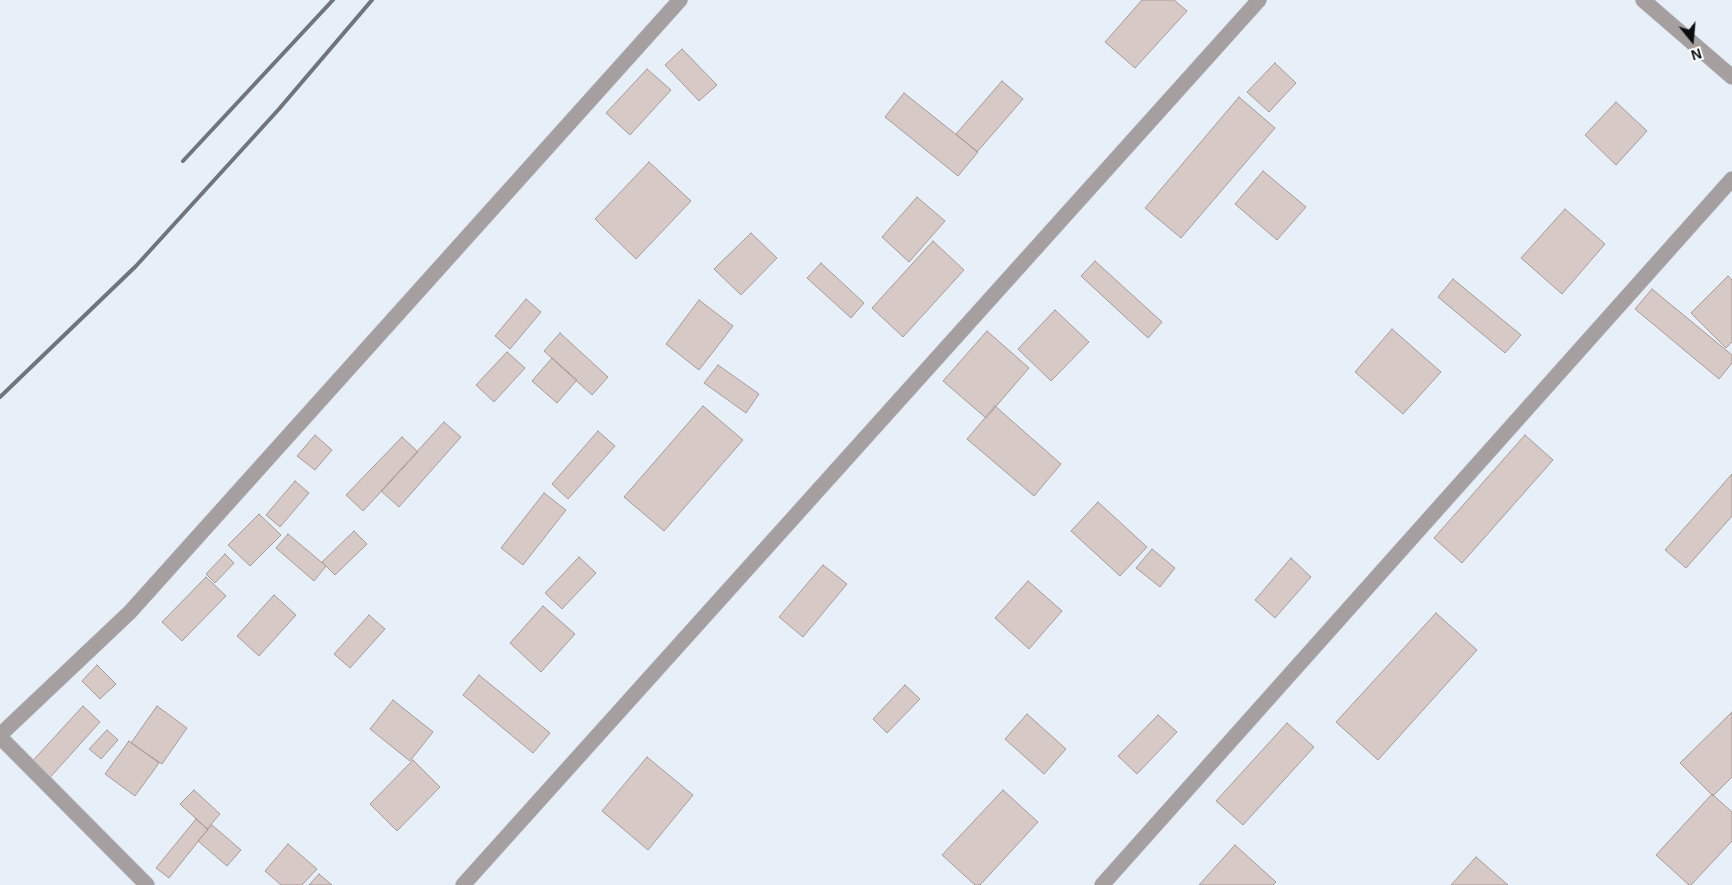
<!DOCTYPE html>
<style>
body{margin:0}
#map{position:relative;width:1732px;height:885px;overflow:hidden;background:#e7eff9;font-family:Helvetica,sans-serif}
canvas{display:block}
.north{position:absolute;left:1667px;top:15px;width:50px;height:50px;-webkit-text-stroke:4px #fafcfe;paint-order:stroke;rotate:163deg;font-size:14px;font-weight:700;line-height:20px;text-align:center;color:#0b0d11}
.north::after{content:'';display:block;margin:auto;width:18px;height:22px;background:#0b0d11;clip-path:polygon(50% 0,100% 100%,50% 72%,0 100%)}
</style>
<div id="map">
<canvas width="1732" height="885"></canvas>
<div class="north">N</div>
</div>
<script>
const ctx = document.querySelector('canvas').getContext('2d');
ctx.lineJoin = 'round';
function fillPath(path, color) { ctx.fillStyle = color; ctx.fill(path, 'evenodd'); }
const toPath = rows => new Path2D(rows.map(r => 'M' + r).join(''));
function trace(path, color, width, dash) { ctx.strokeStyle = color; ctx.lineWidth = width; ctx.lineCap = dash ? 'butt' : 'round'; ctx.setLineDash(dash || []); ctx.stroke(path); }
const building = toPath([
 [1142,0,1174,0,1187,11,1135,68,1105,42,1142,0],
 [682,49,717,85,699,101,665,65,682,49],
 [1275,63,1296,83,1269,112,1247,92,1275,63],
 [647,69,671,90,630,135,606,113,647,69],
 [1002,81,1023,99,977,152,956,134,1002,81],
 [904,93,978,152,958,176,885,117,904,93],
 [1239,97,1275,128,1181,238,1145,208,1239,97],
 [1616,102,1647,131,1616,165,1585,135,1616,102],
 [649,162,691,201,636,259,595,219,649,162],
 [1263,171,1306,207,1277,240,1235,204,1263,171],
 [917,197,945,221,909,262,882,237,917,197],
 [1565,209,1605,244,1562,294,1521,258,1565,209],
 [751,233,777,258,741,295,714,269,751,233],
 [933,241,964,270,903,337,872,308,933,241],
 [1095,261,1162,322,1148,338,1081,276,1095,261],
 [821,263,864,303,851,318,807,278,821,263],
 [1728,276,1732,280,1732,342,1726,348,1691,313,1728,276],
 [1453,279,1521,335,1505,353,1438,297,1453,279],
 [1652,289,1732,355,1732,363,1719,379,1635,309,1652,289],
 [526,299,541,312,510,349,495,336,526,299],
 [699,300,733,326,699,370,666,344,699,300],
 [1055,310,1089,342,1051,381,1018,349,1055,310],
 [1392,329,1441,372,1403,414,1355,372,1392,329],
 [987,331,1029,368,986,418,943,381,987,331],
 [560,333,608,377,592,395,544,351,560,333],
 [507,352,525,368,494,402,476,385,507,352],
 [552,358,577,380,557,403,532,381,552,358],
 [718,365,759,394,746,413,704,383,718,365],
 [703,406,743,440,664,531,624,497,703,406],
 [995,406,1061,464,1034,496,967,439,995,406],
 [444,422,461,437,399,507,381,491,444,422],
 [598,431,615,446,568,499,552,484,598,431],
 [315,435,332,450,315,470,297,456,315,435],
 [1525,435,1553,460,1462,563,1434,538,1525,435],
 [402,437,418,452,363,511,346,495,402,437],
 [1732,474,1732,516,1686,568,1665,550,1732,474],
 [295,481,309,493,280,527,266,515,295,481],
 [544,493,566,510,523,565,501,548,544,493],
 [1098,502,1147,547,1120,576,1071,531,1098,502],
 [259,514,281,535,250,566,228,545,259,514],
 [354,531,367,544,335,575,322,562,354,531],
 [288,534,326,566,314,581,276,548,288,534],
 [1152,549,1175,568,1160,587,1136,568,1152,549],
 [225,554,234,563,215,583,206,574,225,554],
 [579,557,596,573,562,609,545,593,579,557],
 [1291,558,1311,577,1275,618,1255,600,1291,558],
 [823,565,847,584,803,637,779,617,823,565],
 [206,577,226,596,182,641,162,622,206,577],
 [1028,581,1062,611,1029,649,995,618,1028,581],
 [274,595,296,615,259,656,237,636,274,595],
 [543,606,575,634,541,672,510,643,543,606],
 [1436,613,1477,650,1378,760,1336,722,1436,613],
 [369,615,385,629,350,668,334,654,369,615],
 [97,665,116,684,100,699,82,681,97,665],
 [479,675,550,733,533,753,463,695,479,675],
 [905,685,920,699,887,733,873,719,905,685],
 [393,700,433,732,410,761,370,729,393,700],
 [83,706,100,722,45,783,27,767,83,706],
 [157,706,187,728,162,764,131,743,157,706],
 [1732,712,1732,777,1713,796,1680,763,1732,712],
 [1027,714,1066,749,1044,774,1005,739,1027,714],
 [1158,715,1177,732,1137,774,1118,756,1158,715],
 [1287,723,1314,747,1243,825,1216,801,1287,723],
 [107,730,118,740,101,759,89,749,107,730],
 [129,741,159,763,135,796,105,774,129,741],
 [647,757,693,795,648,850,602,811,647,757],
 [413,760,440,787,397,831,370,804,413,760],
 [194,790,220,814,207,829,180,804,194,790],
 [1003,790,1038,822,980,885,975,885,942,855,1003,790],
 [1712,794,1732,812,1732,841,1691,885,1689,885,1656,855,1712,794],
 [196,819,208,829,169,878,156,868,196,819],
 [212,825,241,850,227,866,198,841,212,825],
 [288,844,317,869,302,885,281,885,265,871,288,844],
 [1235,845,1276,882,1273,885,1199,885,1235,845],
 [1476,857,1508,885,1451,885,1476,857],
 [319,874,332,885,309,885,319,874]
]);
fillPath(building, '#d7cac6');
trace(building, '#a79a97', 1);
const minor = toPath([
 [1643,0,1732,77],
 [0,735,130,612,680,0],
 [0,737,147,885],
 [463,885,1259,0],
 [1102,885,1732,179]
]);
trace(minor, '#c4cbd4', 16);
trace(minor, '#a69fa0', 15);
trace(toPath([
 [183,161,333,0],
 [0,397,136,266,279,109,372,0]
]), '#70757b', 4);
</script>
